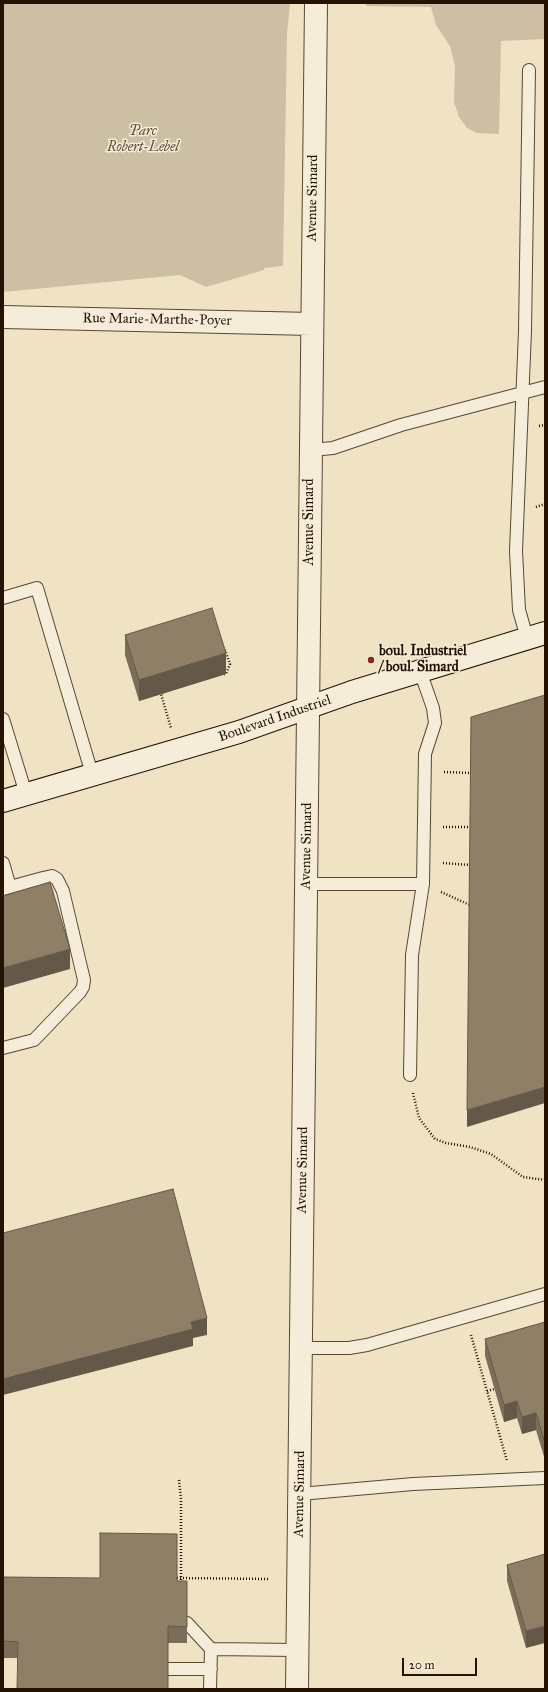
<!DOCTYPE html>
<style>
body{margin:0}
#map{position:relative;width:548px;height:1692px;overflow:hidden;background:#f0e3c4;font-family:"IM FELL Great Primer",serif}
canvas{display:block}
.frame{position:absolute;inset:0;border:4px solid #251203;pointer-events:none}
.scale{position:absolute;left:402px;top:1658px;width:75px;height:18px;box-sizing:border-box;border:2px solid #251203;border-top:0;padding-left:5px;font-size:12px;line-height:14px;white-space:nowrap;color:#251203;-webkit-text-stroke:3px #f5edd9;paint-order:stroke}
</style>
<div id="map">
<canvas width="548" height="1692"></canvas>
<div class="frame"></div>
<div class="scale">20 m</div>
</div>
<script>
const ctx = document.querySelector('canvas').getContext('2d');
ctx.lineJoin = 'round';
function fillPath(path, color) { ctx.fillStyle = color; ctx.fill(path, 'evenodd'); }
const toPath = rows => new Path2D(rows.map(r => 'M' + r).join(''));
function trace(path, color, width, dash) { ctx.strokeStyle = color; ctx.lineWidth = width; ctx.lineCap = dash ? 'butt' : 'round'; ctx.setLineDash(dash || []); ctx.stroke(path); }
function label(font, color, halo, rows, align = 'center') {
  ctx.font = font + ' "IM FELL Great Primer",serif'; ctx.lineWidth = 3; ctx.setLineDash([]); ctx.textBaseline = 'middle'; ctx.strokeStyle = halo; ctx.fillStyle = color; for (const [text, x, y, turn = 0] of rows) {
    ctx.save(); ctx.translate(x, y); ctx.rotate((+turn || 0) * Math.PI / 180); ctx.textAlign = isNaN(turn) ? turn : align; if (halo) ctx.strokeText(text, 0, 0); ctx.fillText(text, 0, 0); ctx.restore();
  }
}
fillPath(toPath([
 [3,3,290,3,287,34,283,266,264,268,264,270,206,287,180,275,3,292],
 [366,3,545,3,545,39,501,41,499,134,477,133,467,128,459,117,454,102,455,66,450,46,436,25,431,7,366,6]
]), '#cdbfa3');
const lane = toPath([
 [311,450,333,448,401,425,545,387],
 [3,598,37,588,92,774],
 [527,638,519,610,516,551,525,331,529,70],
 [3,719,26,794],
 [3,863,10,887,3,889],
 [306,884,423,884,425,754,435,723,433,708,420,671],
 [3,1048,34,1040,80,992,83,987,84,980,63,891,57,879,52,876,43,878,10,887],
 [410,1075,412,955,423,884],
 [301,1348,349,1348,367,1345,545,1294],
 [300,1494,413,1484,545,1478],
 [187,1623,211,1649],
 [168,1669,211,1669],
 [210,1689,211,1649,297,1650]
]);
const street = toPath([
 [3,317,312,324],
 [297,1689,316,3]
]);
const secondary = toPath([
 [3,801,239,732,352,692,545,633]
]);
trace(lane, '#584633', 14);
trace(street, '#584633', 24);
trace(secondary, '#251203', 24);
trace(toPath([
 [539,426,545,425],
 [536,507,545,504],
 [224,674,226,674,230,664,225,650],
 [163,693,161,694,171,728],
 [444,772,471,773],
 [443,827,471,827],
 [443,863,470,865],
 [441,892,470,905],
 [413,1093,419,1118,435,1139,446,1143,470,1147,491,1154,523,1177,545,1180],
 [471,1335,507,1461],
 [487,1391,495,1389],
 [179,1480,181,1499,181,1584],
 [177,1578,270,1579]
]), '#251203', 2.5, [1, 2]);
trace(lane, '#f5edd9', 12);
trace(street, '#f5edd9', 22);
trace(secondary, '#f5edd9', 22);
fillPath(toPath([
 [125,635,226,674,139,701,125,655],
 [545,1322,545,1460,536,1430,522,1434,517,1418,504,1422,485,1356,485,1339],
 [545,1554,526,1648,507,1581,507,1565],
 [3,1577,187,1581,187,1643,168,1643,18,1658,3,1658]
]), '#7b6d59');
fillPath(toPath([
 [226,653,226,674,139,701,139,680],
 [70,949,70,969,3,988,3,968],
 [545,1087,545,1103,467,1127,467,1110],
 [207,1318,207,1335,193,1338,193,1346,3,1395,3,1379,191,1322],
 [517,1401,517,1418,504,1422,504,1405],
 [536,1413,536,1430,522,1434,522,1417],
 [545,1626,545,1643,526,1648,526,1631]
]), '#645948');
const building = toPath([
 [212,608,226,653,139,680,125,635,212,608],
 [545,695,545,1087,467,1110,471,717,545,695],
 [50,882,70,949,3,968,3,896,50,882],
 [173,1189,207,1318,191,1322,193,1329,3,1379,3,1233,173,1189],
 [545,1322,545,1443,536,1413,522,1417,517,1401,504,1405,485,1339,545,1322],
 [100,1533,177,1534,177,1581,187,1581,187,1627,168,1626,168,1689,17,1689,18,1642,3,1641,3,1577,100,1578,100,1533],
 [545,1554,545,1626,526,1631,507,1565,545,1554]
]);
fillPath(building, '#8f7f67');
trace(building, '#645948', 1);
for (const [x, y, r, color] of [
 [371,660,4,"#8f2418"]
]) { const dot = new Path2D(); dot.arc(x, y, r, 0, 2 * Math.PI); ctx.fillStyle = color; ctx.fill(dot); trace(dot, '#f5edd9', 1.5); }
label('italic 14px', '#604f3b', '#f5edd9', [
 ["Parc",143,132],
 ["Robert-Lebel",143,148]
]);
label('14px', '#251203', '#f5edd9', [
 ["Avenue Simard",313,198,-89],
 ["Rue Marie-Marthe-Poyer",157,320,1],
 ["Avenue Simard",310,522,-90],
 ["Boulevard Industriel",275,719,-19],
 ["Avenue Simard",307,846,-89],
 ["Avenue Simard",303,1170,-89],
 ["Avenue Simard",300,1494,-89]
]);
label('bold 14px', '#251203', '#f5edd9', [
 ["boul. Industriel",379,652],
 ["/ boul. Simard",379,668]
], 'left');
</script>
